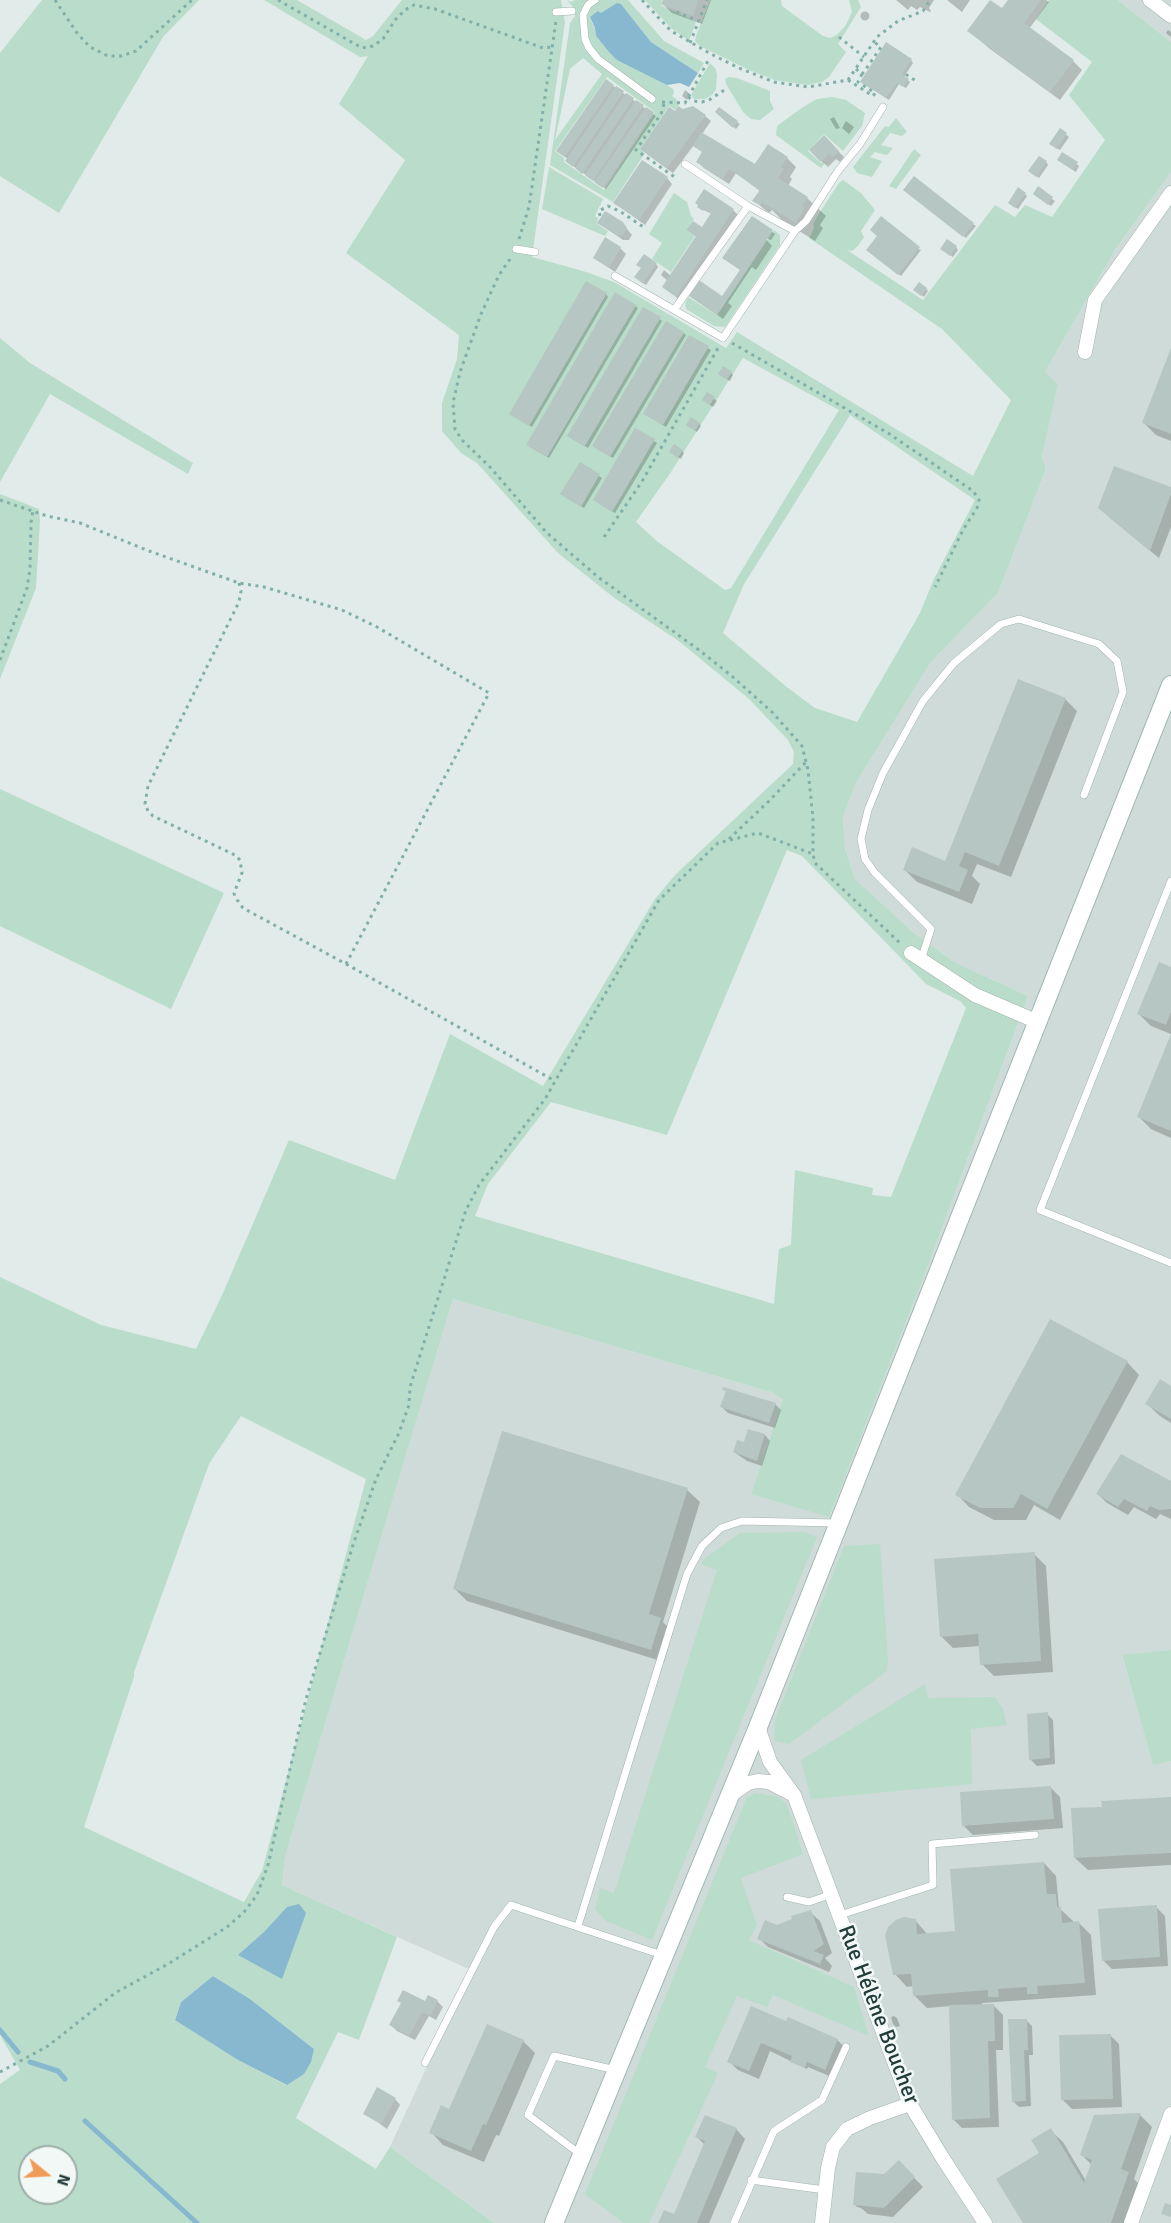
<!DOCTYPE html>
<meta charset="utf-8">
<style>
body{margin:0}
#map{position:relative;width:1171px;height:2223px;overflow:hidden;background:#e1ebe9;font-family:Signika,sans-serif}
canvas{display:block}
.north{position:absolute;left:18px;top:2145px;width:60px;height:60px;box-sizing:border-box;background:#f1f8f6;border:2px solid #9eadab;border-radius:50%;rotate:108deg;font-size:16px;font-weight:700;line-height:24px;text-align:center;color:#213c3a}
.north::after{content:'';display:block;margin:auto;width:21px;height:27px;background:#f19b59;clip-path:polygon(50% 0,100% 100%,50% 72%,0 100%)}
</style>
<div id="map">
<canvas width="1171" height="2223"></canvas>
<div class="north">N</div>
</div>
<script>
const ctx = document.querySelector('canvas').getContext('2d');
ctx.lineJoin = 'round';
function fillPath(path, color) { ctx.fillStyle = color; ctx.fill(path, 'evenodd'); }
const toPath = rows => new Path2D(rows.map(r => 'M' + r).join(''));
function trace(path, color, width, dash) { ctx.strokeStyle = color; ctx.lineWidth = width; ctx.lineCap = dash ? 'butt' : 'round'; ctx.setLineDash(dash || []); ctx.stroke(path); }
function label(font, color, halo, rows, align = 'center') {
  ctx.font = font + ' Signika,sans-serif'; ctx.lineWidth = 5; ctx.setLineDash([]); ctx.textBaseline = 'middle'; ctx.strokeStyle = halo; ctx.fillStyle = color; for (const [text, x, y, turn = 0] of rows) {
    ctx.save(); ctx.translate(x, y); ctx.rotate((+turn || 0) * Math.PI / 180); ctx.textAlign = isNaN(turn) ? turn : align; if (halo) ctx.strokeText(text, 0, 0); ctx.fillText(text, 0, 0); ctx.restore();
  }
}
fillPath(toPath([
 [1118,0,1171,0,1171,42],
 [1171,172,1171,1650,1122,1656,1153,1764,1171,1761,1171,2223,494,2223,390,2147,471,1970,282,1885,285,1857,453,1299,771,1392,783,1399,751,1494,829,1516,926,1271,1028,996,954,962,914,933,855,879,845,848,843,817,856,783,931,662,998,593,1046,469,1042,457,1058,384,1045,372,1115,250]
]), '#cfdbd8');
fillPath(toPath([
 [42,0,199,0,163,37,59,213,0,176,0,53],
 [264,0,297,0,366,40,373,36,402,0,561,0,565,22,532,257,583,271,614,282,726,348,737,332,973,476,1011,400,942,329,809,238,814,228,813,224,820,212,839,183,843,180,861,193,875,210,861,231,864,237,858,246,852,251,847,250,923,300,995,205,1015,217,1025,205,1052,217,1105,140,1069,95,1092,62,1036,19,1049,0,1118,0,1171,42,1171,172,1115,250,1045,372,1058,384,1042,457,1046,469,998,593,931,662,856,783,843,817,845,848,855,879,914,933,954,962,1028,996,926,1271,829,1517,751,1494,783,1399,771,1392,453,1299,285,1857,282,1885,397,1937,359,2040,338,2032,296,2118,376,2169,390,2147,494,2223,0,2223,0,2084,20,2070,0,2035,0,1277,101,1325,196,1349,223,1293,289,1140,395,1180,450,1034,543,1086,655,899,675,875,793,764,794,752,788,740,749,699,680,642,613,597,558,553,477,463,461,453,442,431,442,403,457,359,459,335,346,253,405,160,339,104,368,56,360,57],
 [743,358,839,410,731,588,725,590,658,542,636,522,671,472],
 [850,415,975,500,934,579,920,613,857,722,815,708,788,688,723,633,744,584],
 [787,850,802,856,926,984,960,1001,966,1008,891,1197,872,1195,873,1188,795,1170,791,1245,779,1249,774,1304,475,1216,488,1184,551,1102,667,1135],
 [241,1416,366,1479,262,1871,244,1902,84,1827,134,1677,134,1672,209,1464],
 [213,1976,250,1999,314,2049,304,2074,286,2085,238,2060,175,2019,181,2002],
 [30,2157,66,2157,66,2193,30,2193],
 [567,0,571,2,575,0,628,0,664,41,704,63,698,73,651,42,621,4,601,13,599,11,590,18,595,29,596,36,609,52,667,85,673,89,674,93,672,96,677,100,677,104,679,104,675,110,669,106,640,149,645,153,613,202,550,165,570,23,575,16,573,7],
 [583,58,602,74,555,140,570,69],
 [607,77,655,112,604,190,564,162,564,158,555,151],
 [645,0,662,0,661,5,696,22,689,41,671,28],
 [710,0,781,0,782,6,823,36,830,38,837,35,846,25,852,12,849,0,858,0,861,7,838,44,846,52,829,77,822,82,807,85,775,80,749,70,700,46,695,41,696,36],
 [710,63,715,68,717,75,716,89,712,95,705,99,694,99,691,95],
 [728,77,737,78,770,91,770,101,774,109,760,120,751,119,743,112,726,84,725,79],
 [832,97,846,100,865,113,862,126,843,151,824,134,808,151,821,163,823,161,825,163,821,168,776,135,777,126,803,107,817,99],
 [896,118,907,132,902,136,890,133,881,145,893,148,887,155,875,152,870,157,882,161,872,177,857,173,853,167,885,126,889,127],
 [914,149,921,155,896,189,889,186],
 [549,167,603,199,595,216,598,218,597,224,608,231,605,236,542,209],
 [674,193,687,202,691,216,694,219,686,230,695,236,671,272,652,259,662,243,649,234],
 [774,230,780,235,780,245,725,327,714,326,686,309,685,304,688,297,717,315],
 [0,338,30,363,193,463,188,474,50,394,0,482],
 [0,494,39,509,40,521,36,588,0,679],
 [0,789,224,893,171,1009,0,926],
 [805,1532,817,1537,652,1940,606,1921,595,1909,600,1888,614,1893,717,1570,701,1564,704,1559,740,1533],
 [880,1544,888,1662,887,1671,789,1744,774,1741,775,1720,844,1546],
 [1171,1650,1171,1761,1153,1765,1122,1655],
 [925,1684,928,1698,995,1697,1003,1709,1007,1725,971,1729,972,1784,811,1799,801,1760],
 [756,1793,778,1797,787,1804,803,1854,741,1878,757,1925,749,1940,854,1987,869,2036,773,1995,767,2007,737,1996,705,2067,718,2073,649,2223,624,2223,585,2194,747,1797]
]), '#b9ddca');
fillPath(toPath([
 [617,3,621,4,651,42,698,73,689,87,680,83,667,85,617,60,609,52,596,36,595,28,590,17,598,11,601,13],
 [299,1904,306,1913,282,1979,238,1955,264,1932,287,1907],
 [213,1976,250,1999,314,2049,311,2062,304,2074,287,2085,238,2060,175,2020,181,2002]
]), '#88b8d0');
fillPath(toPath([
 [664,0,711,0,702,24,672,13,663,4],
 [896,0,934,0,929,8,931,11,930,12,920,7,917,10,911,6,908,10],
 [947,0,970,0,962,12],
 [1010,0,1046,0,1049,2,1029,29,1073,61,1082,70,1060,100,990,49,969,31,1003,10],
 '860.5 16a4.5 4.5 0 1 1 9 0a4.5 4.5 0 1 1-9 0Z',
 [1168,30,1171,32,1171,37,1166,33],
 [911,60,913,63,904,77,910,82,906,88,899,84,889,100,865,84],
 [613,86,656,116,606,189,569,163,568,159,561,154],
 [685,90,690,94,687,100,682,96],
 [717,111,737,122,740,124,736,129],
 [675,113,705,116,711,121,702,134,754,165,768,146,787,158,796,167,790,177,792,179,788,186,807,198,826,216,820,225,823,228,815,241,782,220,772,210,769,213,764,209,754,200,760,191,736,173,729,184,704,168,698,162,704,152,694,145,673,173,648,155,642,149],
 [834,117,840,128,836,129,830,119],
 [846,121,854,127,849,134,842,128],
 [1060,130,1069,137,1060,150,1053,146],
 [824,137,844,157,840,162,836,159,828,167,811,150],
 [1063,154,1079,166,1076,172,1061,162],
 [1046,162,1048,165,1039,178,1033,174],
 [667,178,672,184,645,225,615,203],
 [1038,189,1055,201,1051,206,1037,196],
 [1025,194,1027,196,1018,209,1012,205],
 [697,203,733,210,739,216,682,302,664,287,668,281,661,275,664,270,671,276,697,237,691,233,702,229,712,214,701,209],
 [753,218,775,234,771,240,765,238,772,246,756,270,752,267,728,303,732,306,723,319,690,296,723,298,741,270],
 [599,223,622,223,632,235,629,240,623,240],
 [973,224,976,226,966,238,962,235],
 [879,236,921,250,901,276,874,256],
 [956,247,958,250,953,257,944,251],
 [620,248,626,254,615,272,595,258],
 [656,264,658,267,646,285,638,280,642,268],
 [926,289,928,291,924,297,918,292],
 [606,294,608,297,532,427,514,416],
 [635,306,638,308,549,458,530,447],
 [660,319,662,321,588,448,571,438],
 [684,333,686,335,613,458,596,448],
 [690,337,711,350,666,427,648,416],
 [1171,351,1171,441,1156,435,1144,423],
 [731,373,733,375,730,381,723,377],
 [707,394,717,401,713,407,706,402],
 [699,424,701,426,697,432,690,427],
 [635,430,657,443,615,513,597,502],
 [682,451,684,453,681,459,673,454],
 [580,464,602,478,584,508,565,497],
 [1171,489,1171,527,1159,558,1109,517],
 [1065,699,1077,711,1011,877,977,864,972,876,980,884,972,904,917,882,904,869,946,863],
 [1171,968,1171,1034,1151,1026,1139,1014],
 [1171,1038,1171,1138,1151,1129,1139,1117],
 [1127,1362,1139,1375,1060,1520,1034,1505,1026,1520,994,1520,969,1507,957,1494],
 [1171,1387,1171,1423,1160,1416,1147,1404],
 [775,1404,781,1410,775,1428,728,1413,722,1407],
 [765,1435,770,1441,762,1466,747,1461,734,1452,745,1443],
 [1171,1482,1171,1519,1160,1514,1156,1519,1134,1507,1128,1515,1107,1503,1098,1494],
 [687,1490,700,1502,663,1622,673,1632,664,1662,467,1601,455,1589],
 [1034,1554,1046,1566,1053,1672,994,1676,982,1664,980,1646,953,1648,941,1636],
 [1047,1714,1053,1720,1055,1764,1037,1766,1031,1760],
 [1051,1788,1060,1797,1063,1828,973,1835,964,1826],
 [1171,1798,1171,1865,1088,1870,1075,1858,1103,1808],
 [1044,1863,1056,1876,1059,1908,1073,1921,1073,1923,1079,1923,1091,1935,1096,1995,982,2003,982,2006,994,2006,1003,2015,1003,2050,996,2050,999,2127,962,2128,953,2119,951,2006,927,2008,914,1995,913,1986,907,1987,895,1974,915,1920,928,1935,957,1932],
 [1156,1907,1165,1916,1168,1966,1112,1969,1103,1960],
 [810,1912,820,1921,832,1953,825,1958,832,1966,829,1972,768,1947,759,1938,777,1926],
 [437,2001,443,2007,436,2020,429,2016,415,2040,397,2031,391,2025,425,2003],
 [894,2016,897,2018,900,2026,896,2027,893,2024,891,2017],
 [1026,2020,1032,2026,1033,2055,1029,2055,1031,2106,1019,2107,1013,2101],
 [787,2023,837,2040,847,2049,834,2078,808,2067,807,2069,770,2051,759,2079,738,2070,729,2061],
 [1110,2035,1119,2044,1122,2107,1072,2109,1063,2100],
 [523,2041,535,2053,499,2136,496,2135,484,2162,443,2145,431,2132,450,2111],
 [395,2099,400,2105,387,2129,365,2113],
 [1140,2115,1152,2127,1134,2179,1140,2185,1127,2223,1025,2223,1050,2130,1063,2142,1086,2181,1092,2165,1082,2155],
 [736,2129,745,2139,709,2223,660,2223,675,2216,705,2145,697,2137],
 [899,2162,923,2187,893,2217,868,2214,861,2208,857,2207,855,2205]
]), '#0003');
trace(toPath([
 [0,2030,18,2052],
 [30,2062,58,2071,65,2079],
 [85,2121,197,2223]
]), '#88b8d0', 5);
fillPath(toPath([
 [663,0,698,0,693,16,661,4],
 [990,0,1002,8,1008,0,1041,0,1024,23,1074,60,1050,92,967,31],
 [886,42,912,59,902,74,909,79,903,87,897,83,886,98,860,82],
 [606,79,614,85,565,157,556,151],
 [616,86,624,91,573,167,565,161],
 [626,93,634,98,582,174,575,168],
 [636,100,644,105,593,181,585,175],
 [678,106,683,109,693,106,706,115,667,168,640,149,669,107,675,111],
 [646,107,654,112,603,188,594,182],
 [719,107,738,121,733,128,715,112],
 [1060,128,1067,133,1057,149,1049,144],
 [701,132,755,164,768,144,788,157,781,167,784,169,778,178,808,197,802,206,805,208,796,223,762,202,760,205,752,201,760,190,729,169,723,179,696,162,702,152,693,146],
 [824,135,839,151,833,157,829,154,821,162,809,150],
 [1062,152,1078,162,1073,170,1057,160],
 [1039,156,1047,161,1036,177,1028,171],
 [642,160,668,177,639,220,613,203],
 [914,176,974,223,963,237,903,190],
 [1038,186,1053,197,1048,205,1033,194],
 [1018,187,1026,193,1015,208,1008,203],
 [704,189,734,209,676,297,662,287,696,236,686,230,693,221,702,227,711,213,704,209,703,211,697,207,698,205,695,203],
 [605,211,623,222,627,228,623,235,616,235,597,223],
 [752,216,773,230,717,315,689,296,699,280,722,296,740,270,722,258],
 [881,216,920,247,898,275,866,250,877,236,870,230],
 [605,237,621,247,609,268,593,258],
 [947,239,957,246,950,256,940,249],
 [644,254,657,263,643,283,634,277,641,268,636,265],
 [586,281,607,293,529,426,509,414],
 [919,282,927,288,921,296,913,290],
 [615,292,636,305,547,457,526,445],
 [643,307,661,317,585,446,567,436],
 [666,321,684,332,610,457,592,446],
 [689,335,709,346,663,425,643,414],
 [1171,348,1171,434,1142,423],
 [723,366,732,372,727,380,718,374],
 [707,392,715,397,710,405,702,400],
 [691,417,700,423,695,431,686,425],
 [635,428,655,439,612,512,593,500],
 [674,444,683,450,678,458,669,452],
 [580,462,600,474,581,507,560,494],
 [1114,466,1171,487,1171,494,1150,551,1098,508],
 [1018,679,1066,698,999,866,965,852,959,866,968,870,959,892,903,870,912,847,945,861],
 [1159,962,1171,967,1171,1012,1166,1025,1137,1014],
 [1171,1034,1171,1131,1137,1117],
 [1050,1319,1128,1361,1047,1509,1021,1494,1013,1508,980,1508,955,1495],
 [1160,1379,1171,1386,1171,1419,1145,1404],
 [723,1387,776,1403,769,1423,720,1407,726,1391,722,1390],
 [748,1429,765,1434,757,1461,733,1452,737,1440,744,1442],
 [502,1431,688,1488,649,1614,661,1618,651,1650,453,1589],
 [1121,1454,1171,1481,1171,1509,1159,1510,1150,1506,1147,1511,1124,1499,1118,1507,1096,1494],
 [1035,1552,1041,1661,980,1665,978,1634,940,1637,934,1559],
 [1048,1712,1050,1758,1029,1760,1027,1714],
 [1051,1786,1054,1819,962,1826,960,1792],
 [1171,1797,1171,1853,1074,1858,1071,1808,1102,1807,1101,1801],
 [1044,1862,1047,1894,1056,1894,1057,1907,1061,1907,1062,1923,1079,1921,1085,1983,1037,1986,1038,1994,1027,1994,1027,1987,998,1989,999,1997,988,1997,988,1990,913,1996,911,1974,893,1975,885,1935,888,1927,896,1920,904,1917,916,1919,917,1934,955,1931,950,1869],
 [1157,1905,1160,1957,1102,1961,1098,1909],
 [811,1910,824,1944,814,1951,824,1955,820,1964,757,1939,765,1920,777,1925,792,1919,791,1916],
 [403,1990,425,2001,428,1995,438,2000,430,2016,422,2012,409,2036,389,2025,401,2003,397,2001],
 [994,2004,995,2041,988,2041,990,2118,952,2120,949,2005],
 [751,2006,786,2021,788,2017,838,2039,825,2070,807,2062,805,2068,790,2062,792,2056,761,2043,749,2071,727,2062],
 [1008,2019,1027,2019,1028,2050,1024,2050,1026,2101,1012,2102],
 [487,2024,524,2040,486,2125,483,2124,471,2151,429,2133,441,2105,449,2109],
 [1111,2034,1113,2099,1061,2100,1059,2035],
 [377,2087,396,2098,381,2124,363,2114],
 [1141,2113,1121,2169,1129,2172,1111,2223,1023,2223,996,2179,1039,2153,1031,2140,1051,2128,1084,2183,1092,2160,1080,2155,1094,2115],
 [705,2115,737,2128,697,2223,658,2223,664,2210,674,2214,705,2141,695,2137],
 [899,2160,915,2177,884,2208,853,2205,856,2172,884,2174],
 [1165,2203,1171,2205,1171,2217,1161,2214]
]), '#b6c6c2');
const service = toPath([
 [595,0,588,5,583,15,585,39,589,48,598,59,652,99],
 [556,12,572,11],
 [685,164,748,206],
 [516,249,535,252],
 [615,276,723,338,795,231],
 [674,310,748,206,795,231,806,221,838,171,860,144,883,107],
 [1171,881,1040,1210,1171,1263],
 [921,960,931,929,875,873,865,859,861,839,868,810,883,773,923,701,954,663,1001,624,1019,619,1099,644,1117,661,1123,692,1084,795],
 [787,1897,809,1902,832,1894],
 [840,1915,933,1885,932,1844,1035,1835],
 [578,1926,687,1574,702,1546,721,1528,742,1521,836,1523],
 [425,2063,494,1927,511,1905,662,1955],
 [580,2154,528,2115,554,2056,616,2070],
 [751,2180,825,2190],
 [734,2223,774,2131,822,2100,846,2047]
]);
const minor = toPath([
 [1150,0,1171,16],
 [1085,352,1095,300,1171,193],
 [911,953,975,995,1038,1022],
 [731,1795,748,1783,758,1781,769,1782,794,1795,770,1762,758,1727],
 [794,1795,910,2104,942,2157,985,2223],
 [822,2223,828,2168,833,2147,847,2129,870,2118,910,2104],
 [1131,2223,1171,2114]
]);
const secondary = toPath([
 [554,2223,758,1727,1171,685]
]);
trace(service, '#a4b3b1', 8);
trace(minor, '#a4b3b1', 15);
trace(secondary, '#9fb7b3', 20);
trace(toPath([
 [55,0,77,33,90,47,108,56,122,56,136,51,192,0],
 [278,0,362,48,373,46,383,39,395,20,405,10,414,5,435,9,543,48,552,47],
 [642,0,671,31,711,54,739,68,774,82,808,87,848,80,877,37,898,21,923,11,930,0],
 [678,11,678,13,699,21],
 [839,37,864,57],
 [690,43,707,0],
 [856,69,862,74,864,72,881,47,874,42],
 [862,74,858,82,875,93],
 [906,76,907,75,916,81],
 [848,80,873,96,876,92],
 [688,97,694,101,702,102,709,100,726,89],
 [662,102,685,103,709,59],
 [664,104,661,114,636,150,676,178],
 [600,216,599,211,608,206,621,212,645,228],
 [519,239,529,207,556,21],
 [510,259,499,275,481,314,460,372,453,403,455,429,462,440,490,467,547,533,598,577,699,650,733,677,773,713,802,746,808,770,813,818,813,854,815,863,900,943],
 [732,343,888,433,973,491,979,500,977,508,963,530,935,587],
 [0,500,47,516,80,523,149,551,239,583,264,587,342,610,377,627,489,693,346,964,243,908,235,897,234,893,242,873,240,860,235,855,153,816,148,811,145,804,148,786,239,602,241,591,239,583],
 [604,537,641,483,718,348],
 [0,660,27,588,30,569,31,522,33,511],
 [729,839,769,801,806,762],
 [346,964,555,1081],
 [0,2072,48,2046,115,1993,168,1964,227,1927,244,1912,257,1895,268,1865,306,1699,353,1545,376,1479,399,1433,409,1405,410,1387,451,1257,466,1210,479,1185,545,1099,659,900,718,843,758,833,813,854]
]), '#81afa9', 3, [3, 4.5]);
trace(service, '#fff', 7);
trace(minor, '#fff', 14);
trace(secondary, '#fff', 18);
label('22px', '#213c3a', '#f1f8f6', [
 ["Rue Hélène Boucher",878,2015,69]
]);
</script>
